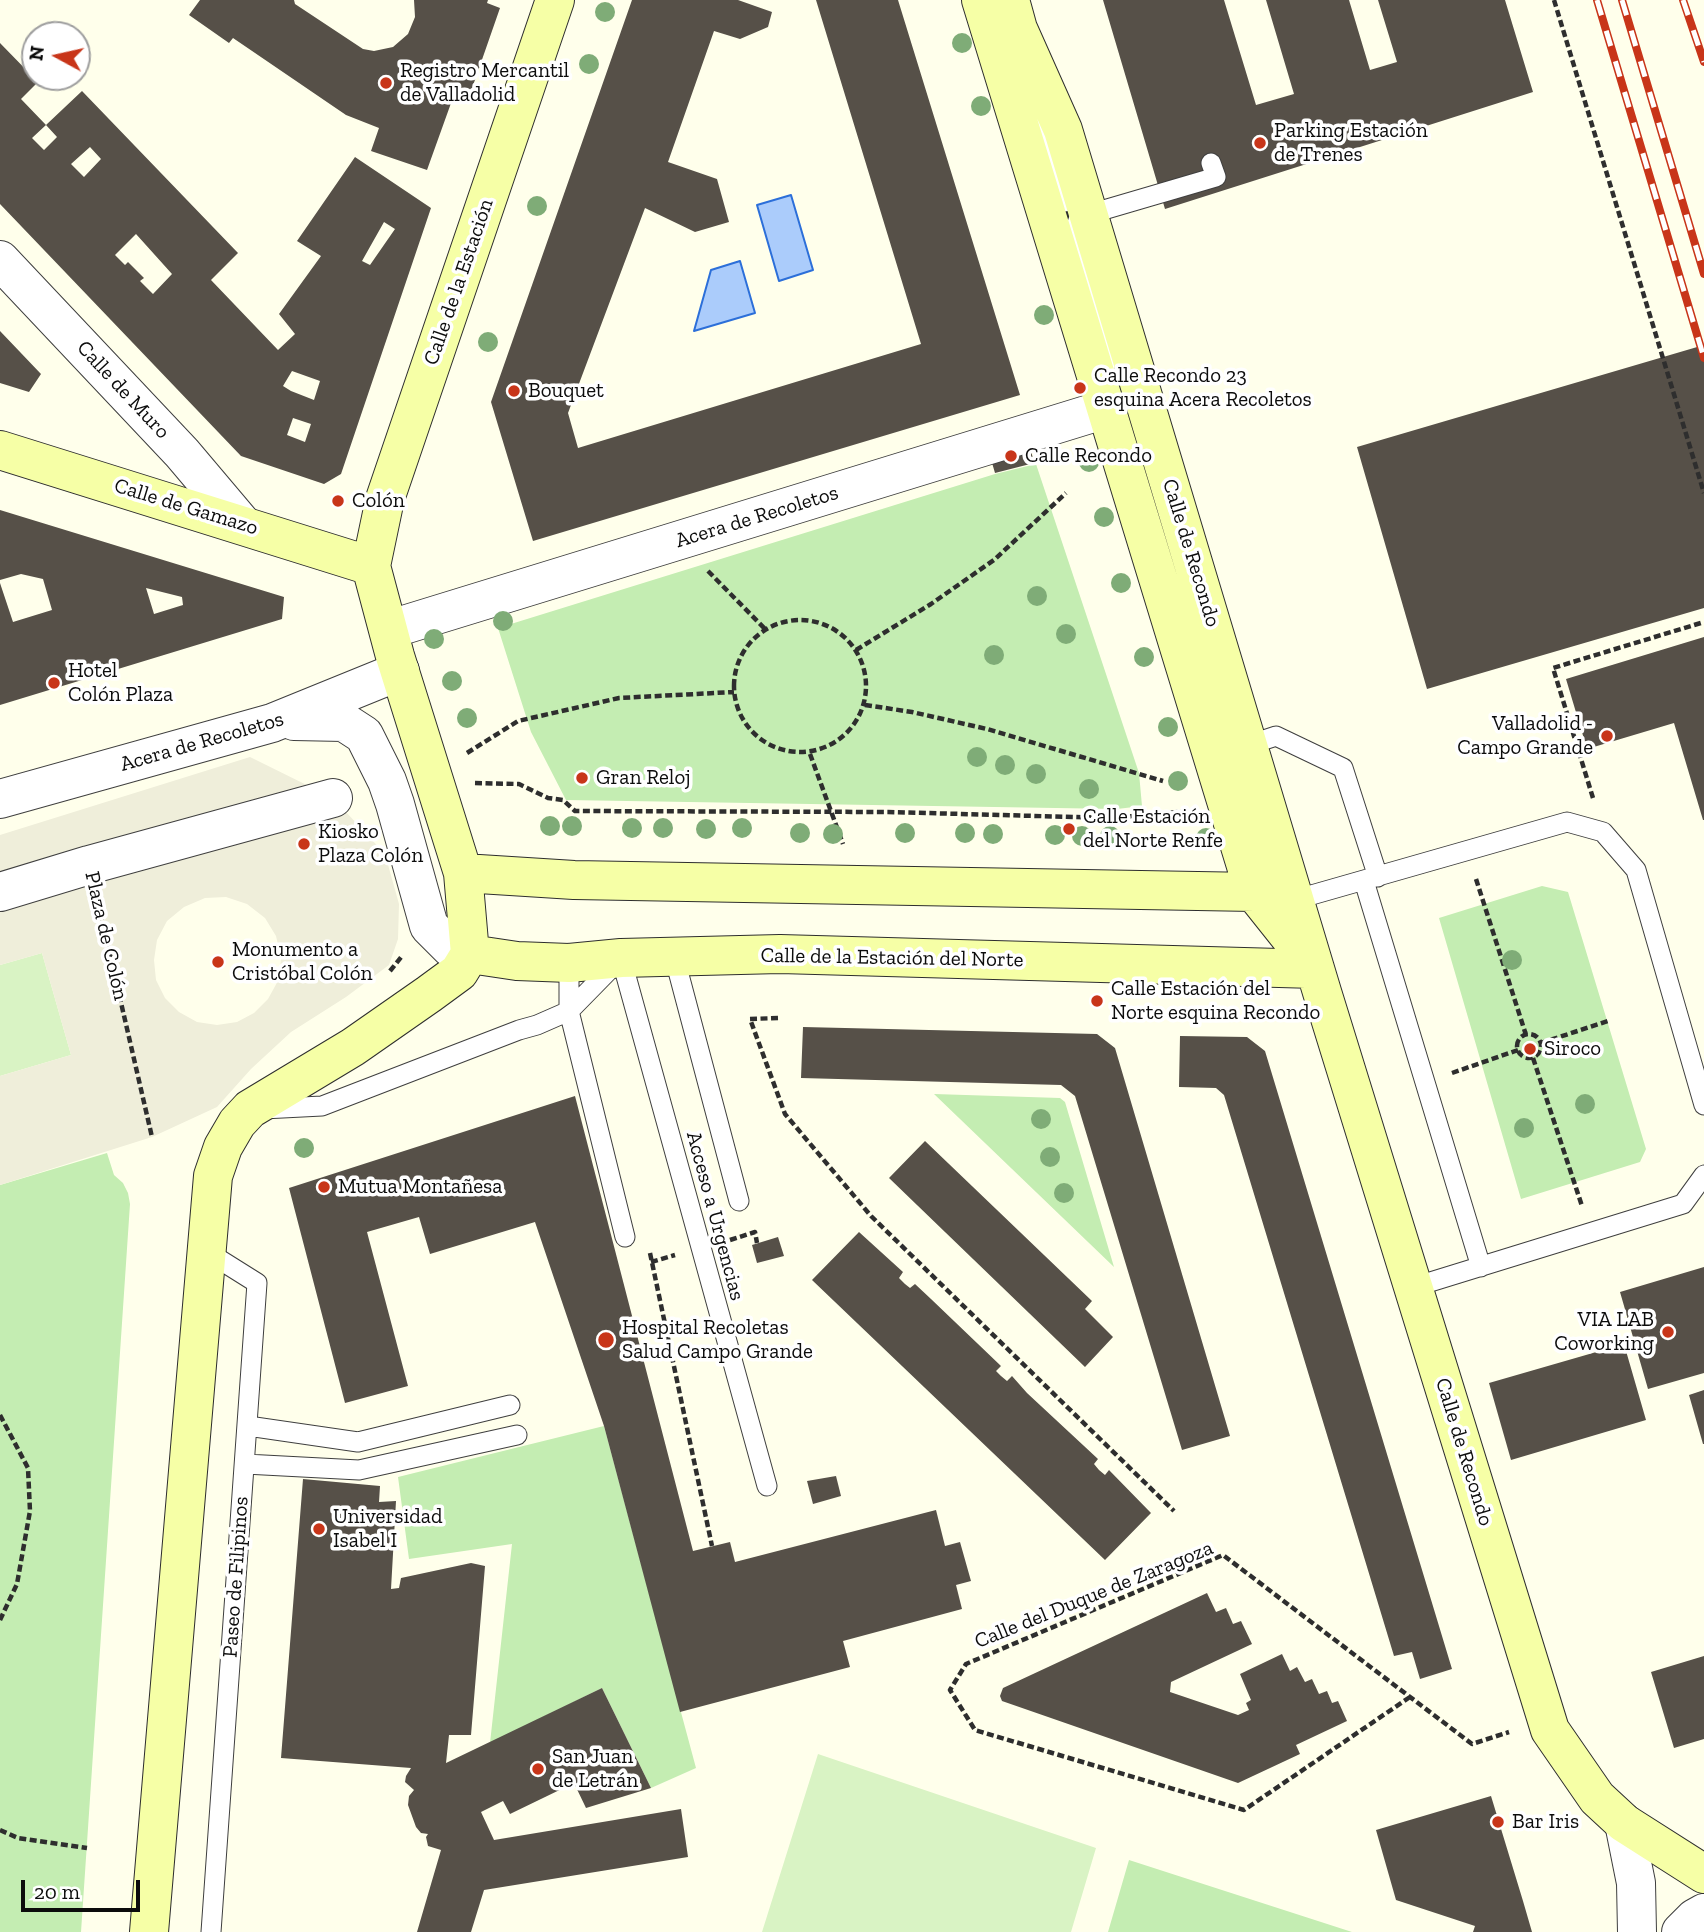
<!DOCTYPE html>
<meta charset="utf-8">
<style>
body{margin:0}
#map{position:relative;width:1704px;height:1932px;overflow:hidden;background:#ffffeb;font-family:"Zilla Slab",serif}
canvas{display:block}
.north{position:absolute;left:21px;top:21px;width:70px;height:70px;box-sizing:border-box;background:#fff;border:2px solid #9e9e9e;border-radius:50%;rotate:278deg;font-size:19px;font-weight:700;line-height:28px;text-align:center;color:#0c0c0c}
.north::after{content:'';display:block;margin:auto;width:24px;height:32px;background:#c83519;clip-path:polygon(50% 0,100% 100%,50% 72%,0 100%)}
.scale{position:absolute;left:21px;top:1880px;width:119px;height:32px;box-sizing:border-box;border:4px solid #0c0c0c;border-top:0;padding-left:9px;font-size:21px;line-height:24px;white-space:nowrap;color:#0c0c0c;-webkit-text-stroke:5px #fff;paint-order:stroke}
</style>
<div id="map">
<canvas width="1704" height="1932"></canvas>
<div class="north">N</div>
<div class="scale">20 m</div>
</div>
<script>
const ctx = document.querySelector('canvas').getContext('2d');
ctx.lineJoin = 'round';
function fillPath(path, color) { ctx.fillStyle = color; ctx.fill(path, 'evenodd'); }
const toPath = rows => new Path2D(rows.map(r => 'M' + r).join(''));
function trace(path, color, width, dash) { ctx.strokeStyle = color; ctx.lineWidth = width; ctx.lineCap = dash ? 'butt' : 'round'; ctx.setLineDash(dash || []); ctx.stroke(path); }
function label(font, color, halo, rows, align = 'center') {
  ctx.font = font + ' "Zilla Slab",serif'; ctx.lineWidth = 7; ctx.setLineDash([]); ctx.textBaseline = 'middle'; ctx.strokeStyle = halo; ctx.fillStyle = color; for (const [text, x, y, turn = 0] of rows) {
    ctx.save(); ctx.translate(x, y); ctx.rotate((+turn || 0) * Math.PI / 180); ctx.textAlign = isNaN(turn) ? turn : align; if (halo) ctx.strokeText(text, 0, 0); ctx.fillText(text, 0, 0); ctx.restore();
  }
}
fillPath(toPath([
 [1036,464,1139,773,1142,806,1117,809,566,800,531,732,498,628,995,474],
 [1542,886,1568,892,1646,1149,1640,1162,1521,1199,1439,918],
 [934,1094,1060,1098,1065,1102,1114,1267],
 [107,1153,114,1175,123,1183,128,1193,130,1204,81,1932,0,1932,0,1185],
 [604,1426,696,1768,651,1788,602,1688,490,1743,512,1544,409,1559,398,1477],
 [1129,1860,1352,1932,1108,1932]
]), '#c4edb2');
fillPath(toPath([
 [42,953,71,1055,0,1076,0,965],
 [818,1754,1096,1848,1071,1932,762,1932]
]), '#d9f3c4');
fillPath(toPath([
 [250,757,333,798,385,854,399,904,398,939,389,965,346,997,291,1032,251,1069,217,1107,152,1137,0,1185,0,1076,71,1055,42,953,0,965,0,835],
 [226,897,247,904,265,918,276,936,281,958,279,979,268,999,254,1013,237,1022,217,1025,197,1022,179,1012,165,998,156,980,154,960,157,940,167,921,184,907,205,898]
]), '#efeeda');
const water = toPath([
 [791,195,813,270,779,281,757,205,791,195],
 [740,261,755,313,694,331,711,270,740,261]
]);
fillPath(water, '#abccfb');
trace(water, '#2c6fd9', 2);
fillPath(toPath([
 [200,0,294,0,295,4,363,49,374,51,393,47,408,34,415,17,414,0,488,0,487,3,500,8,469,97,455,92,427,170,371,151,379,128,346,115,233,38,229,43,189,15],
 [632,0,738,0,772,12,768,27,740,39,714,31,668,162,717,179,729,222,695,232,645,208,568,413,578,448,921,344,816,0,898,0,1020,395,533,541,491,402],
 [1103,0,1224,0,1256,105,1294,94,1266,0,1349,0,1370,70,1397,62,1378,0,1505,0,1533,92,1165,209],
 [0,43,38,82,21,99,46,125,32,138,44,150,57,137,46,125,82,91,238,253,211,280,278,350,295,334,279,314,321,256,297,241,355,157,431,208,341,474,324,484,241,456,0,204],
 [90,147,101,159,84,177,71,164],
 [384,222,395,229,370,265,362,261],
 [136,234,172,274,153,294,140,281,144,278,128,262,125,265,115,255],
 [292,371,320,381,314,400,291,391,283,386],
 [293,418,311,424,305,442,287,435],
 [0,331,41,374,29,392,0,383],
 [1704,345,1704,608,1427,689,1357,447],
 [1028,438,1034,463,995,473,988,449],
 [0,510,284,597,282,619,0,705,0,583,13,622,52,610,43,579,21,574,0,580],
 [146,588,182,597,183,605,154,614],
 [1704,637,1704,820,1703,820,1674,723,1587,749,1566,679],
 [803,1027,1097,1034,1115,1048,1230,1436,1182,1450,1075,1096,1061,1085,801,1078],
 [1180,1036,1247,1037,1265,1051,1452,1669,1420,1679,1412,1652,1394,1656,1224,1095,1216,1088,1179,1087],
 [575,1096,693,1551,730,1542,735,1562,936,1510,945,1546,960,1542,971,1581,956,1585,962,1609,843,1641,850,1667,680,1712,604,1426,535,1222,430,1254,419,1217,367,1232,408,1386,345,1403,289,1188],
 [925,1141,1092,1301,1085,1309,1113,1337,1085,1367,889,1178],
 [859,1232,903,1272,899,1278,905,1284,910,1288,915,1284,931,1299,1001,1366,996,1371,1001,1376,1007,1381,1012,1376,1027,1393,1098,1459,1094,1464,1099,1470,1105,1475,1109,1470,1151,1513,1105,1560,812,1280],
 [778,1237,784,1256,757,1263,752,1245],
 [1704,1267,1704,1373,1648,1389,1620,1292],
 [1624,1344,1646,1420,1511,1460,1489,1383],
 [1704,1390,1704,1444,1703,1444,1689,1395],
 [836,1476,841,1496,813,1504,807,1481],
 [303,1479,380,1486,379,1502,396,1501,391,1589,399,1588,401,1578,471,1563,485,1566,471,1735,449,1735,446,1763,602,1688,651,1788,586,1808,574,1783,510,1814,503,1801,481,1812,494,1840,681,1809,688,1857,484,1890,471,1932,417,1932,441,1850,428,1846,426,1837,428,1834,421,1833,416,1827,408,1805,409,1796,414,1790,405,1782,406,1776,411,1768,281,1758],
 [1207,1593,1216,1612,1226,1608,1233,1624,1241,1621,1252,1644,1171,1682,1170,1692,1238,1715,1249,1710,1246,1703,1251,1700,1240,1674,1282,1654,1290,1671,1297,1667,1305,1682,1312,1679,1319,1694,1327,1691,1332,1703,1338,1701,1347,1721,1296,1745,1300,1754,1238,1783,1002,1701,1000,1696,1003,1688],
 [1704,1656,1704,1739,1674,1748,1651,1672],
 [1491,1796,1523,1901,1532,1932,1473,1932,1475,1926,1396,1900,1376,1830]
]), '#565048');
const lane = toPath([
 [1031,109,1039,119,1065,202],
 [1082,208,1073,236,1107,345,1105,371],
 [1083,216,1216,177,1211,163],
 [1245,740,1249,745,1276,736,1343,768,1378,877],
 [1364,881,1481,1267],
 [1294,900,1567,822,1603,832,1636,870,1704,1105],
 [674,956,739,1201],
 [621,958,767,1486],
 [569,963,569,1011,625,1237],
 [263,1109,322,1106,519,1030,537,1025,569,1011,618,961],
 [206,1251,257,1283,211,1932],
 [1414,1287,1683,1204,1704,1175],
 [248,1426,358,1442,510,1405],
 [245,1464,359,1470,517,1435]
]);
const street = toPath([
 [0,260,182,453,242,524],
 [407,624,1106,409],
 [294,721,344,722,364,735,387,781,395,804,429,926,451,948,470,954],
 [0,799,272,723,400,671],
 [0,892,89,865,333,798],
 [1624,1823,1636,1883,1637,1932],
 [1681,1932,1695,1918,1704,1913]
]);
const secondary = toPath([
 [981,0,1254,892,1301,951],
 [1010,0,1018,29,1063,130,1322,992,1550,1730,1597,1798,1624,1823,1704,1874],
 [0,450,371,566],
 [463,873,574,880,1254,892,1279,897],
 [470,954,517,961,569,963,621,958,780,954,1315,969],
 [149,1932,213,1176,223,1147,237,1123,250,1109,353,1047,429,994,459,972,470,954,463,873,395,656,371,566,385,499,555,0]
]);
trace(lane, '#3f3f3f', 21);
trace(street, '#3f3f3f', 40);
trace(secondary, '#2e2e2e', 40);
trace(toPath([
 [1554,0,1704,493],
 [708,571,766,630],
 '734 686a66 66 0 1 1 132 0a66 66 0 1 1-132 0Z',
 [856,650,931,604,994,560,1066,493],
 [865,705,912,712,987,729,1163,781],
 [467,753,518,721,619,698,734,692],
 [810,754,843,844],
 [475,783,519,784,548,798,563,800,575,811,888,812,1111,818,1190,811],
 [1593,798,1553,668,1704,622],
 [1476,879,1526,1035],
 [98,903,152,1137],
 [390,971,402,956],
 [778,1018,750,1019,785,1114,871,1216,1174,1511],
 '1517 1046a12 12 0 1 1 24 0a12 12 0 1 1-24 0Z',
 [1541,1043,1608,1021],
 [1533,1058,1582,1206],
 [1452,1073,1518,1050],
 [730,1240,755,1232,757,1243],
 [650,1253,712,1546],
 [651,1262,675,1255],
 [0,1415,28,1468,30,1511,17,1584,0,1620],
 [1410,1697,1244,1810,975,1730,950,1690,966,1664,1223,1555,1472,1744,1509,1732],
 [0,1830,18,1838,87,1848]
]), '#2e2e2e', 4.5, [7, 3.5]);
trace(lane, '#fff', 19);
trace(street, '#fff', 38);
trace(secondary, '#f6ffa6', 38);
const rail = toPath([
 [1597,0,1704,358],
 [1622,0,1704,274],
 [1683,0,1704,62]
]);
trace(rail, '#c83519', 8);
trace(rail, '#fff', 5, [16]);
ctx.fillStyle = '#7fac77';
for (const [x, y] of [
 [605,12],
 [962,43],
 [589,64],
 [981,106],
 [537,206],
 [1044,315],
 [488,342],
 [1089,462],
 [1104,517],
 [1121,583],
 [1037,596],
 [503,621],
 [1066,634],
 [434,639],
 [994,655],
 [1144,657],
 [452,681],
 [467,718],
 [1168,727],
 [977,757],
 [1005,765],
 [1036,774],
 [1178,781],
 [1089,789],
 [550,826],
 [572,826],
 [632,828],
 [663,828],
 [742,828],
 [706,829],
 [800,833],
 [905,833],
 [965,833],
 [833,834],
 [993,834],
 [1055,835],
 [1082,836],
 [1110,836],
 [1206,838],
 [1512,960],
 [1585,1104],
 [1041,1119],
 [1524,1128],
 [304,1148],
 [1050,1157],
 [1064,1193]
]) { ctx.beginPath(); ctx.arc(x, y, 10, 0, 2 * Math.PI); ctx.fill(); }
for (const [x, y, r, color] of [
 [386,83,7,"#c83519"],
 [1260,143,7,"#c83519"],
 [1080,388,7,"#c83519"],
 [514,391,7,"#c83519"],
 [1011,456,7,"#c83519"],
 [338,501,7,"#c83519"],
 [54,683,7,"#c83519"],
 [1607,736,7,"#c83519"],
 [582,778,7,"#c83519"],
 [1069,829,7,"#c83519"],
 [304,844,7,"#c83519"],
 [218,962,7,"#c83519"],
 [1097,1001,7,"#c83519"],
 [1530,1049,7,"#c83519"],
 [324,1187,7,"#c83519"],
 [1668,1332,7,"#c83519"],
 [606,1340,9,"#c83519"],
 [319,1529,7,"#c83519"],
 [538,1769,7,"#c83519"],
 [1498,1822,7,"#c83519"]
]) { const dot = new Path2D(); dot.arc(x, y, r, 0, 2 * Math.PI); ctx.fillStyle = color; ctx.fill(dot); trace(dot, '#fff', 2.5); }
label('21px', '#0c0c0c', '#fff', [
 ["Registro Mercantil",400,71],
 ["de Valladolid",400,95],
 ["Parking Estación",1274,131],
 ["de Trenes",1274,155],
 ["Calle Recondo 23",1094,376],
 ["esquina Acera Recoletos",1094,400],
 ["Bouquet",528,391],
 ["Calle Recondo",1025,456],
 ["Colón",352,501],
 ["Hotel",68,671],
 ["Colón Plaza",68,695],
 ["Valladolid -",1593,724,"right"],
 ["Campo Grande",1593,748,"right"],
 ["Gran Reloj",596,778],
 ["Calle Estación",1083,817],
 ["del Norte Renfe",1083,841],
 ["Kiosko",318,832],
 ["Plaza Colón",318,856],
 ["Monumento a",232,950],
 ["Cristóbal Colón",232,974],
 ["Calle Estación del",1111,989],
 ["Norte esquina Recondo",1111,1013],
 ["Siroco",1544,1049],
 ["Mutua Montañesa",338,1187],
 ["VIA LAB",1654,1320,"right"],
 ["Coworking",1654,1344,"right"],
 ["Hospital Recoletas",622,1328],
 ["Salud Campo Grande",622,1352],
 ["Universidad",333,1517],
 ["Isabel I",333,1541],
 ["San Juan",552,1757],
 ["de Letrán",552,1781],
 ["Bar Iris",1512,1822]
], 'left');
label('21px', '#0c0c0c', '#fff', [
 ["Calle de la Estación",459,282,-71],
 ["Calle de Muro",123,390,47],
 ["Calle de Gamazo",186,507,17],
 ["Acera de Recoletos",757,517,-17],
 ["Calle de Recondo",1191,553,73],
 ["Acera de Recoletos",202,742,-16],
 ["Plaza de Colón",106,936,77],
 ["Calle de la Estación del Norte",892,958,1],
 ["Acceso a Urgencias",715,1216,75],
 ["Calle de Recondo",1464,1452,73],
 ["Paseo de Filipinos",236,1577,-86],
 ["Calle del Duque de Zaragoza",1094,1595,-22]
]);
</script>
